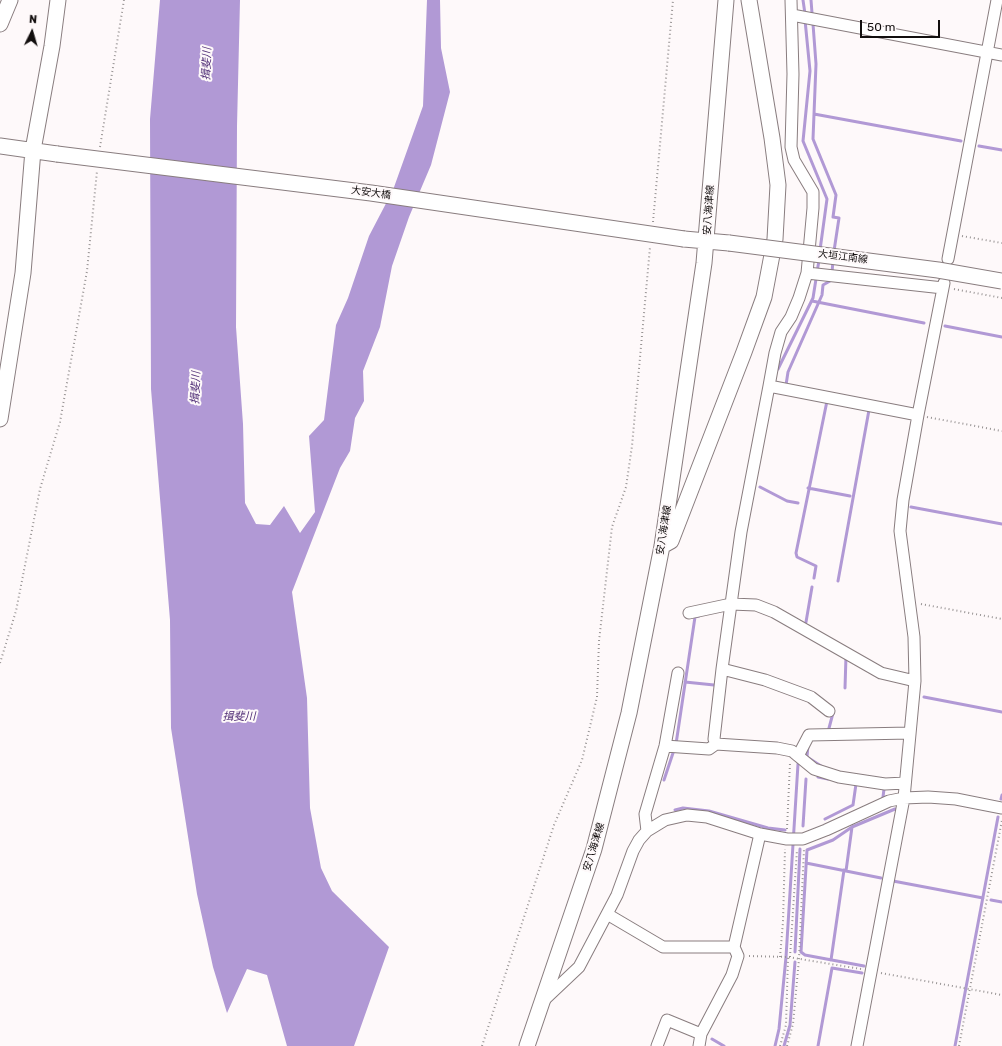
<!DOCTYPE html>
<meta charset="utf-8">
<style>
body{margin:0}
#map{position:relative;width:1002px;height:1046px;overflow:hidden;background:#fef9fa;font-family:Rubik,sans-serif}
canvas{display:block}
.north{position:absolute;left:12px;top:12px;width:40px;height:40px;-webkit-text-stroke:3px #fef9fa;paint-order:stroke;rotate:5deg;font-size:11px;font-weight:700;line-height:16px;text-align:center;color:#120e0e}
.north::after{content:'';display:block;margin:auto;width:14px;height:18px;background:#120e0e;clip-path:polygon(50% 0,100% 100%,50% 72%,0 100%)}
.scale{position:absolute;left:860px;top:20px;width:80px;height:18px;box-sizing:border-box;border:2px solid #120e0e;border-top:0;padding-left:5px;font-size:12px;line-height:14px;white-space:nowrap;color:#120e0e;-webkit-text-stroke:3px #fef9fa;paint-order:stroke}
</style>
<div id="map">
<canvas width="1002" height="1046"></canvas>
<div class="north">N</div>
<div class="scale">50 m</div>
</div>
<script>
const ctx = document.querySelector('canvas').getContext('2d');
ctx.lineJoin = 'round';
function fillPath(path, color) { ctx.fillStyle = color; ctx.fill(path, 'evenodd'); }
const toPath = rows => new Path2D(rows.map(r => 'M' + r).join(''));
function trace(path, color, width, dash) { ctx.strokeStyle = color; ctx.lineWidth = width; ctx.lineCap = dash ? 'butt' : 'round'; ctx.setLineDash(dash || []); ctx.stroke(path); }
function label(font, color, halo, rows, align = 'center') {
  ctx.font = font + ' Rubik,"Noto Sans JP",sans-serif'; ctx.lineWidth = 4; ctx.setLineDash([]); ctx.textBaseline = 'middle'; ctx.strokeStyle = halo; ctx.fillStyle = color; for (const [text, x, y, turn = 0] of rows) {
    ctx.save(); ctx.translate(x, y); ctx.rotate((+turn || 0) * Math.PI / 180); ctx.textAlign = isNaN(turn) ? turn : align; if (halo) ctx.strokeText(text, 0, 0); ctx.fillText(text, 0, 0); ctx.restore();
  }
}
fillPath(toPath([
 [160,0,240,0,237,126,236,327,243,424,245,503,256,524,270,525,284,506,300,533,315,512,309,436,324,420,336,325,348,298,369,236,393,190,423,106,427,0,440,0,441,48,450,92,431,165,409,217,392,266,380,327,363,371,364,401,355,418,350,451,340,468,292,592,307,698,310,808,321,868,332,891,389,947,354,1046,287,1046,267,975,247,969,227,1013,213,967,197,894,171,728,170,620,151,389,150,119]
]), '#b199d5');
trace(toPath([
 [803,0,805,14],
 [811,0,812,13],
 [805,20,810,71,803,141,827,199,820,250],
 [813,24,816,64,813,139,836,195,833,217,839,218,834,251],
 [814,114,961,141],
 [979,146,1002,150],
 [832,272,833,261],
 [812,301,924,323],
 [945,326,1002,337],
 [778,369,813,298,819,260],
 [786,385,788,372,822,295,823,285,830,281],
 [760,487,787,501,798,503],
 [808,488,850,496],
 [911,507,1002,524],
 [814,578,816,566,797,557,796,553,827,401],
 [838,581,869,410,867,409],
 [806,622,812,587],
 [685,682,714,685],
 [845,688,846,656],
 [924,697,1002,712],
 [828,732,833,713],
 [676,744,695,617,699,616],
 [808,745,807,757,821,766],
 [818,777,828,779],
 [664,780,674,750],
 [881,788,884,789,883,797],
 [1001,799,1002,795],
 [675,810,683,808,709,811,768,828,785,830],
 [825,819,853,805,856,784,857,784],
 [803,826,806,779],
 [806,863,881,878],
 [846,871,852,827],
 [893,881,983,898],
 [991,900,1002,902],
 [795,952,800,849],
 [831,960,844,870],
 [864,966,805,955,801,952,807,850,833,840,852,827,895,809],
 [712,1039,724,1046],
 [775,1046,779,1029,786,957,798,764],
 [784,1046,790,1025,795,962],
 [818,1046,832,968,862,973],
 [955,1046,998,817]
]), '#b199d5', 3);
const minor = toPath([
 [792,15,1002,55],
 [948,259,997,0],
 [807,273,943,288],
 [769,386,775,353,781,332,791,317,799,298,807,273,813,208,813,192,794,160,791,147,793,74,791,0],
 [689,613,731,604,756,605,774,612,881,673,915,681],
 [722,669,765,680,811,697,829,711],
 [716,744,714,739,722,669,741,532,769,386,918,415],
 [665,746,709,749,716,744,777,748,792,751,814,769,839,777,885,784,905,783],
 [798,756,809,735,910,733],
 [647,831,645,814,665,746,678,673],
 [607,914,663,947,734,947],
 [543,1001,579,967,617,895,633,851,639,840,647,831,665,820,687,815,707,817,760,834,787,839,803,839,826,830,889,801,904,798,928,797,956,799,1002,808],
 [657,1046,667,1020,701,1034],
 [699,1046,701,1034,732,975,738,956,734,947,760,834],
 [857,1046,904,798,915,681,914,637,900,531,903,500,918,415,944,283]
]);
const major = toPath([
 [0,24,10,0],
 [0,146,57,154],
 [684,239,729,243],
 [0,419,23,273,33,150,52,46,58,0],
 [662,546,671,541,744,352,764,297,775,239,778,185,772,138,749,0],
 [527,1046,594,849,629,713,662,546,704,263,726,0]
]);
trace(minor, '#897d7f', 13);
trace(major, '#897d7f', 17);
trace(toPath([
 [100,147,124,0],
 [653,222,673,0],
 [962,236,1002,243],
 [954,289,1002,298],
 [927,417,1002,431],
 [921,604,1002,619],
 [0,663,16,611,40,489,60,422,87,271,97,171],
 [787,829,790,763],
 [749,956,788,957,861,969],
 [780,957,783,922,785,849],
 [790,957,797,850],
 [881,973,1002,995],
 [482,1046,554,825,582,760,597,697,599,641,612,527,626,487,632,446,650,247],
 [780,1046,786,1025,788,957],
 [787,1046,793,1024,799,959,804,849],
 [959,1046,1002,820]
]), '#989494', 2, [1, 3]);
trace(minor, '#fff', 11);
trace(major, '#fff', 15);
const majorBridge = toPath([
 [57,154,371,193,684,239],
 [729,243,938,270,1002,281]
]);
trace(majorBridge, '#897d7f', 17, []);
trace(majorBridge, '#fff', 15);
label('10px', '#120e0e', '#fef9fa', [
 ["大安大橋",371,193,8],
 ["安八海津線",709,210,-86],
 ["大垣江南線",843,257,7],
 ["安八海津線",664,530,-81],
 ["安八海津線",594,847,-73]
]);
label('italic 11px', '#512f77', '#fef9fa', [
 ["揖斐川",207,64,-88],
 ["揖斐川",196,388,-88],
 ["揖斐川",239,717]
]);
</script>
